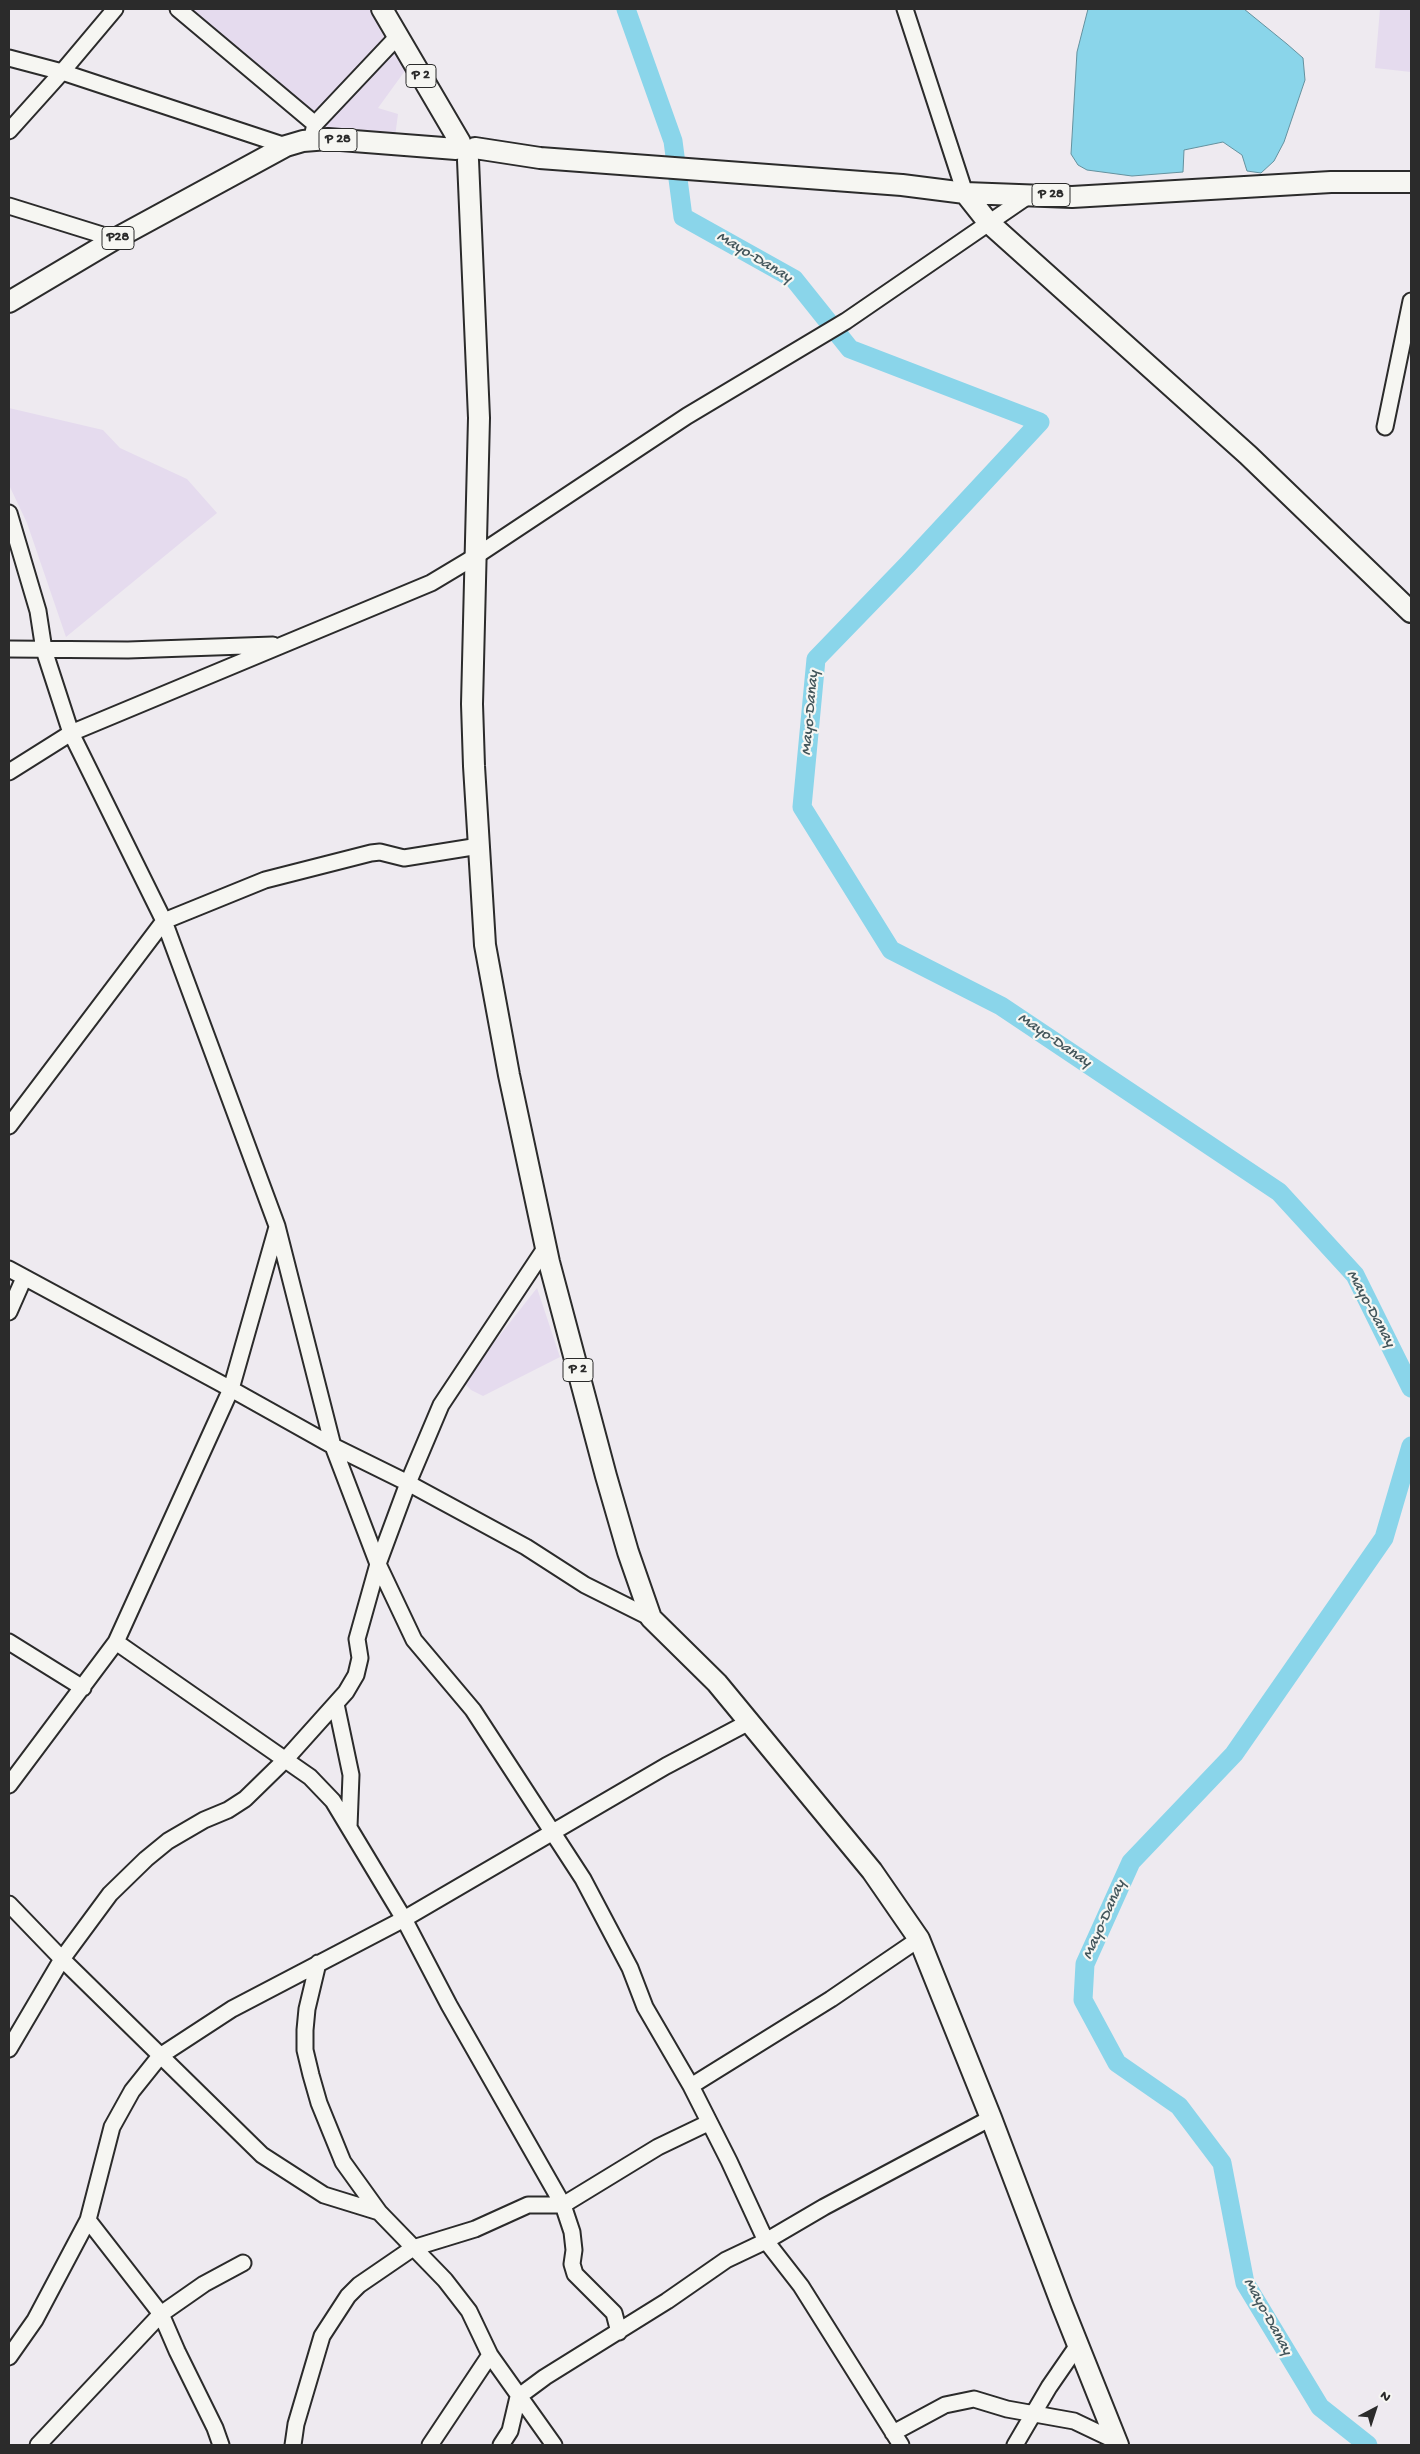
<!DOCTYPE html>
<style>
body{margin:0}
#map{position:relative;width:1420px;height:2454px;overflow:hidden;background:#eeeaf0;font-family:"Gochi Hand",sans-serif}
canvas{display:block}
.frame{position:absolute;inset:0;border:10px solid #2b2b2b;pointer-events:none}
.north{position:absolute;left:1350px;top:2384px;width:50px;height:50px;-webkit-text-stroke:4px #f6f6f2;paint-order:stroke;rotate:40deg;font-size:14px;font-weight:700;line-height:20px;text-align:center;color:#2b2b2b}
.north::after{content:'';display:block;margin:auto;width:18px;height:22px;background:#2b2b2b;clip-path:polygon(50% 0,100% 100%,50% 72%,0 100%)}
</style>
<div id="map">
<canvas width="1420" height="2454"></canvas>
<div class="frame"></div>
<div class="north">N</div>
</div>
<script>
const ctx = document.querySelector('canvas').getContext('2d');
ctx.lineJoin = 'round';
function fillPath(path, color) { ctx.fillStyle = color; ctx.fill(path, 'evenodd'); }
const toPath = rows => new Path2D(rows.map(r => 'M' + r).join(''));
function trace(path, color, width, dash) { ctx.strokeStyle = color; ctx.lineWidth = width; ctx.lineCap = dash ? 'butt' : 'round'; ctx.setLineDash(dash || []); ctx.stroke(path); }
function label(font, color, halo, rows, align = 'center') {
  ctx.font = font + ' "Gochi Hand",sans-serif'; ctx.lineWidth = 4.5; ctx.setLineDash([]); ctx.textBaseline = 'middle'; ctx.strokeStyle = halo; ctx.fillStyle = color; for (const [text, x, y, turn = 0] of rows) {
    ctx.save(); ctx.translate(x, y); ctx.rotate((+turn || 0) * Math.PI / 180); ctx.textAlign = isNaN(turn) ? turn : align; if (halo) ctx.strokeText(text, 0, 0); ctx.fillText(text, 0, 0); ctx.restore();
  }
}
fillPath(toPath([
 [184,9,373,9,407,68,378,108,398,114,395,137,326,127],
 [1380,9,1411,9,1411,72,1375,68],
 [9,408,103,430,120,448,187,479,217,513,66,637,27,523,9,485],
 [537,1288,560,1357,483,1396,471,1390,463,1382]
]), '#e5dbee');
const water = toPath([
 [1088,9,1244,9,1287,44,1303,58,1305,80,1284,142,1274,161,1261,173,1247,171,1242,155,1223,142,1184,150,1183,172,1132,176,1087,170,1078,165,1071,154,1077,52,1088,9]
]);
fillPath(water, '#8ad5ea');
trace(water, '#64919e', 1);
trace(toPath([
 [626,9,673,141,683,217,794,279,850,349,1040,422,908,564,816,659,802,807,891,950,1001,1006,1279,1192,1355,1275,1411,1388],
 [1368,2445,1320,2407,1245,2283,1222,2163,1179,2106,1117,2063,1083,2000,1085,1964,1131,1862,1234,1754,1384,1538,1411,1446]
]), '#8ad5ea', 19);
const minor = toPath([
 [178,9,315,124],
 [905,9,965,193],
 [9,58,62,72,286,146],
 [9,131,62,72,115,9],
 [313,133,315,124,398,36],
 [9,206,115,239],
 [1385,427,1411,301],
 [9,513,38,611,44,650,71,733,164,921,277,1226,333,1446,378,1564,414,1640,473,1710,583,1879,630,1968,645,2007,691,2086,729,2161,766,2241,801,2286,901,2445],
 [9,649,128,650,273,645],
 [9,772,71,733,431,583,476,556,687,416,846,321,1031,194],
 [9,1126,164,921,265,880,371,853,380,852,404,858,479,846],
 [9,1269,231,1389,333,1446,408,1483,526,1547,585,1585,651,1618],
 [9,1312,24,1278],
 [9,1642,83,1688],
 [116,1642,310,1777,333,1801,404,1919,449,2005,563,2205,572,2232,574,2250,572,2264,575,2274,614,2313,619,2332],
 [336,1704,351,1775,349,1827],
 [9,1785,116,1642,231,1389,277,1227],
 [9,1904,62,1959,262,2155,324,2195,379,2212,445,2280,469,2311,490,2355,554,2445],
 [318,1963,307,2009,305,2030,305,2050,311,2075,319,2103,343,2162,379,2212],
 [9,2049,62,1959,110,1894,146,1859,168,1841,204,1820,228,1810,245,1799,285,1760,346,1692,356,1675,360,1658,357,1639,378,1564,408,1483,441,1405,546,1247],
 [691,2086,831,1999,919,1939],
 [88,2220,161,2314,177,2351,215,2428,221,2445],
 [9,2357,35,2320,88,2220,112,2127,132,2091,160,2056,232,2009,404,1919,666,1766,749,1722],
 [893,2433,945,2405,974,2399,1007,2409,1074,2421,1116,2441],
 [38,2445,161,2314,204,2284,243,2263],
 [293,2445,296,2424,322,2336,348,2296,359,2285,413,2248,475,2229,528,2205,563,2205,658,2147,708,2123],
 [430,2445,490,2355],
 [501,2445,510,2431,518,2397,545,2377,667,2301,726,2260,766,2241,824,2207,991,2118],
 [1015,2445,1049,2387,1078,2345]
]);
const major = toPath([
 [382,9,460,142],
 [475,148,540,158,902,185,965,193,1072,197,1331,182,1411,182],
 [468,160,479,418,472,704,474,766,485,945,509,1075,549,1262,606,1476,628,1552,651,1618,717,1683,872,1871,919,1939,991,2118,1062,2305,1118,2445],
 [965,193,988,222,1248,455,1411,612],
 [9,302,115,239,286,146,303,141,328,139,456,149]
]);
trace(minor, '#2b2b2b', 19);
trace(major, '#2b2b2b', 24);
trace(minor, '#f6f6f2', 15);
trace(major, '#f6f6f2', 20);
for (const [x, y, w] of [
 [421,76,30],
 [338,140,38],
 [1051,195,38],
 [118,238,32],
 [578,1370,30]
]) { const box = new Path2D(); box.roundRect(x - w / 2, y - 11.5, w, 23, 4); ctx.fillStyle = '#f6f6f2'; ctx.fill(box); trace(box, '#2b2b2b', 1); }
label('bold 14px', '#2b2b2b', null, [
 ["P 2",421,76],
 ["P 28",338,140],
 ["P 28",1051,195],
 ["P28",118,238],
 ["P 2",578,1370]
]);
label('italic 16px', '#43565b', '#f6f6f2', [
 ["Mayo-Danay",754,258,31],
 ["Mayo-Danay",811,713,-85],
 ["Mayo-Danay",1054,1041,34],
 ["Mayo-Danay",1370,1309,61],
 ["Mayo-Danay",1105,1920,-66],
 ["Mayo-Danay",1267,2317,61]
]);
</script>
